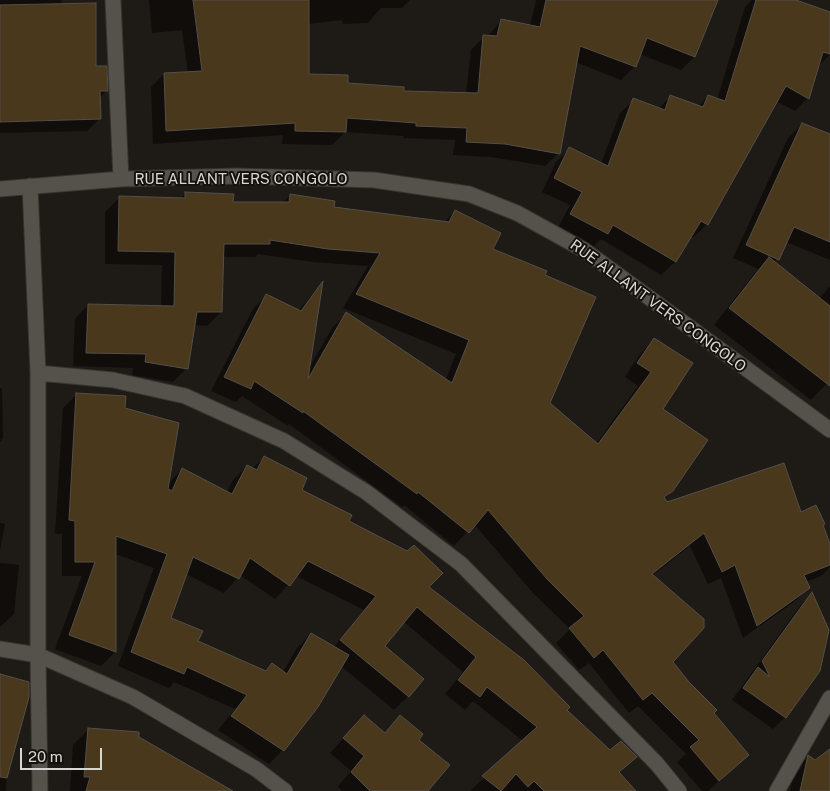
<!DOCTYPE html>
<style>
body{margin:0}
#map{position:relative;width:830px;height:791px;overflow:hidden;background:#1e1a15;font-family:"Public Sans",sans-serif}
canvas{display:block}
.scale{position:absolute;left:20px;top:748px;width:82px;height:22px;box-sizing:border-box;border:2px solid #d8d5d2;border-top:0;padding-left:6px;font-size:15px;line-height:18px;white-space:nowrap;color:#d8d5d2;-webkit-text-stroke:4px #15110c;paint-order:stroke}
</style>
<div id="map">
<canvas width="830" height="791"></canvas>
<div class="scale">20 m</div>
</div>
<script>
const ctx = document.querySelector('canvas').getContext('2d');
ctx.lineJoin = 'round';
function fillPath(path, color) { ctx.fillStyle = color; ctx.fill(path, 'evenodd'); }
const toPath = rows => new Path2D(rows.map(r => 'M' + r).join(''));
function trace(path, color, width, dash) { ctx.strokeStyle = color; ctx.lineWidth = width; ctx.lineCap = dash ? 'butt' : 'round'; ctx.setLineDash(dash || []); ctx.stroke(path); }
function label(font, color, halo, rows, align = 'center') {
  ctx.font = font + ' "Public Sans",sans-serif'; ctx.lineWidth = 4; ctx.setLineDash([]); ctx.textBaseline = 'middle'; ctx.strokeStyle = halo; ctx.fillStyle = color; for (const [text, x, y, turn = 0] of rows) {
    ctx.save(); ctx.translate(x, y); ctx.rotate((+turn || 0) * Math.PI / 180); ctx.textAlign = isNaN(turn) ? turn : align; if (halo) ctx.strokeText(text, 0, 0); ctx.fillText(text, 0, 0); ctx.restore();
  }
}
fillPath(toPath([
 [0,0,61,0,79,56,95,67,106,91,99,98,100,118,87,131,0,133],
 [149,0,410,0,402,8,381,8,368,23,343,24,342,20,308,24,308,75,346,85,403,92,466,94,471,50,484,37,487,37,501,21,530,26,536,0,717,0,694,57,681,70,639,54,634,67,621,80,575,62,559,153,545,166,491,157,453,155,455,140,403,138,404,136,345,132,332,145,282,144,283,135,153,144,151,87,164,74,188,73,182,30,152,33],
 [752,0,777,0,830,13,830,54,818,67,808,98,795,111,776,101,707,224,694,237,690,236,675,262,661,275,601,239,593,247,558,228,570,205,542,192,556,162,569,149,601,164,620,113,634,100,658,109,670,97,698,107,708,96,717,100,745,7],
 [802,125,830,136,830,260,786,242,774,263,819,299,830,286,830,380,811,400,714,325,758,269,733,258,788,138],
 [186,193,232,203,282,203,290,195,333,208,444,223,455,211,491,249,543,276,548,403,596,444,638,386,625,377,640,354,654,340,672,491,664,499,666,503,800,514,822,526,830,548,830,567,821,576,806,582,808,588,794,602,743,638,721,578,708,584,690,546,652,576,671,662,748,755,734,768,708,791,702,791,677,762,686,754,638,706,629,713,589,663,579,670,556,643,570,629,533,593,474,524,454,546,404,505,402,507,289,424,288,426,242,396,236,402,211,391,253,309,267,295,298,311,321,285,308,370,332,328,346,314,445,381,456,354,343,308,368,266,313,262,258,254,255,257,222,257,221,312,207,326,194,325,187,368,173,382,132,375,133,368,73,366,75,319,88,305,161,307,162,265,105,264,105,212,119,198,180,199],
 [0,388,2,388,3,438,0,442],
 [77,394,124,409,168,484,182,469,227,492,233,480,247,466,252,469,264,458,300,490,347,521,427,587,610,752,635,757,618,774,630,791,470,791,523,741,473,701,465,710,445,694,463,672,403,621,383,646,422,679,408,696,394,710,341,666,283,750,269,764,218,730,235,709,174,682,169,688,118,666,154,568,115,554,115,652,101,666,55,649,82,576,62,576,62,534,55,534,63,408],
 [186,574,224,593,240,575,275,599,296,576,364,610,334,647,311,634,297,648,283,672,273,664,265,672,197,641,170,618],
 [0,523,5,524,0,551],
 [0,563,19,565,14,614,0,627],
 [811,594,819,670,785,717,773,729,732,700,800,606],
 [0,675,7,769,6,791,0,791],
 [400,717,417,740,426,791,342,791,338,786,351,771,330,753,350,731,384,734],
 [88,730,138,738,231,791,70,791,73,745],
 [830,750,830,791,790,791,793,772,808,757,815,762]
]), '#0007');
const building = toPath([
 [193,0,309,0,309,74,348,75,348,83,404,87,404,91,478,93,483,35,497,36,501,19,540,27,546,0,718,0,695,57,647,38,636,67,580,46,560,154,505,144,466,142,467,128,416,126,416,123,347,118,346,132,295,131,295,123,166,131,164,73,202,71,193,0],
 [756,0,796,0,830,12,830,54,823,52,809,99,786,86,708,225,701,221,676,262,613,225,608,234,570,214,582,192,554,178,569,147,608,166,633,98,665,110,670,95,703,107,708,95,725,101,756,0],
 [96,3,96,66,107,66,108,91,100,91,101,119,0,122,0,5,96,3],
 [802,123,830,134,830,242,794,227,779,260,746,245,802,123],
 [185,192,234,194,233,202,289,202,290,194,335,201,334,207,449,222,455,210,501,233,493,249,547,271,545,275,596,297,550,403,598,444,651,372,637,363,654,338,693,363,663,409,708,440,673,491,664,497,667,502,784,463,801,512,816,505,825,524,823,525,830,544,830,565,804,575,810,588,757,626,735,565,722,572,704,533,652,574,704,619,704,628,673,662,689,682,717,710,714,713,749,755,719,781,690,747,699,740,652,693,643,700,603,650,594,658,569,628,584,616,547,579,488,510,469,533,418,492,417,494,303,411,303,413,254,381,251,389,224,377,266,294,301,311,323,281,308,379,346,312,452,383,469,340,356,294,380,253,328,249,270,240,270,244,224,244,222,312,197,312,188,369,145,362,146,354,86,353,88,304,174,306,175,252,118,251,119,196,185,198,185,192],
 [769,257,830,306,830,386,729,308,769,257],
 [76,393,126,396,125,408,179,423,168,489,172,491,182,468,232,494,247,465,257,470,264,456,307,478,302,490,352,515,349,521,407,551,414,545,443,573,429,587,524,660,570,707,567,710,610,750,621,741,637,757,619,772,636,791,544,791,534,781,528,787,516,774,501,791,482,776,537,727,487,687,480,697,458,680,476,657,417,607,385,646,424,679,409,697,340,640,376,596,308,561,290,586,250,558,239,579,193,557,171,618,203,631,198,641,266,671,272,663,287,674,311,633,349,655,318,707,284,751,231,716,247,695,187,667,184,674,131,652,167,554,116,536,116,652,69,635,95,562,75,562,75,521,69,520,76,393],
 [812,592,829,630,820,671,786,718,743,688,758,667,770,677,762,661,812,592],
 [0,674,29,682,29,697,7,778,0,777,0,674],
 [364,715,385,733,400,715,423,734,419,740,450,765,428,791,370,791,351,772,364,756,343,738,364,715],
 [88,728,139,732,139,737,233,791,86,791,90,777,84,777,88,728],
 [830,749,830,791,800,791,808,755,815,760,830,749]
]);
fillPath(building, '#49381c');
trace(building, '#534f49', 1);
const minor = toPath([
 [113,0,121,179],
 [0,189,121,179,237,176,374,180,469,194,517,213,584,250,830,430],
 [38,373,113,380,185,396,284,441,366,492,461,564,657,764,679,791],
 [0,649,38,655,38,373,30,186],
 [40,791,38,655,133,697,256,769,285,791],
 [777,791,830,698]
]);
trace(minor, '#363431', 17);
trace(minor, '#55514b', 15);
label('15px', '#d8d5d2', '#15110c', [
 ["RUE ALLANT VERS CONGOLO",241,179],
 ["RUE ALLANT VERS CONGOLO",658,306,36]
]);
</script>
